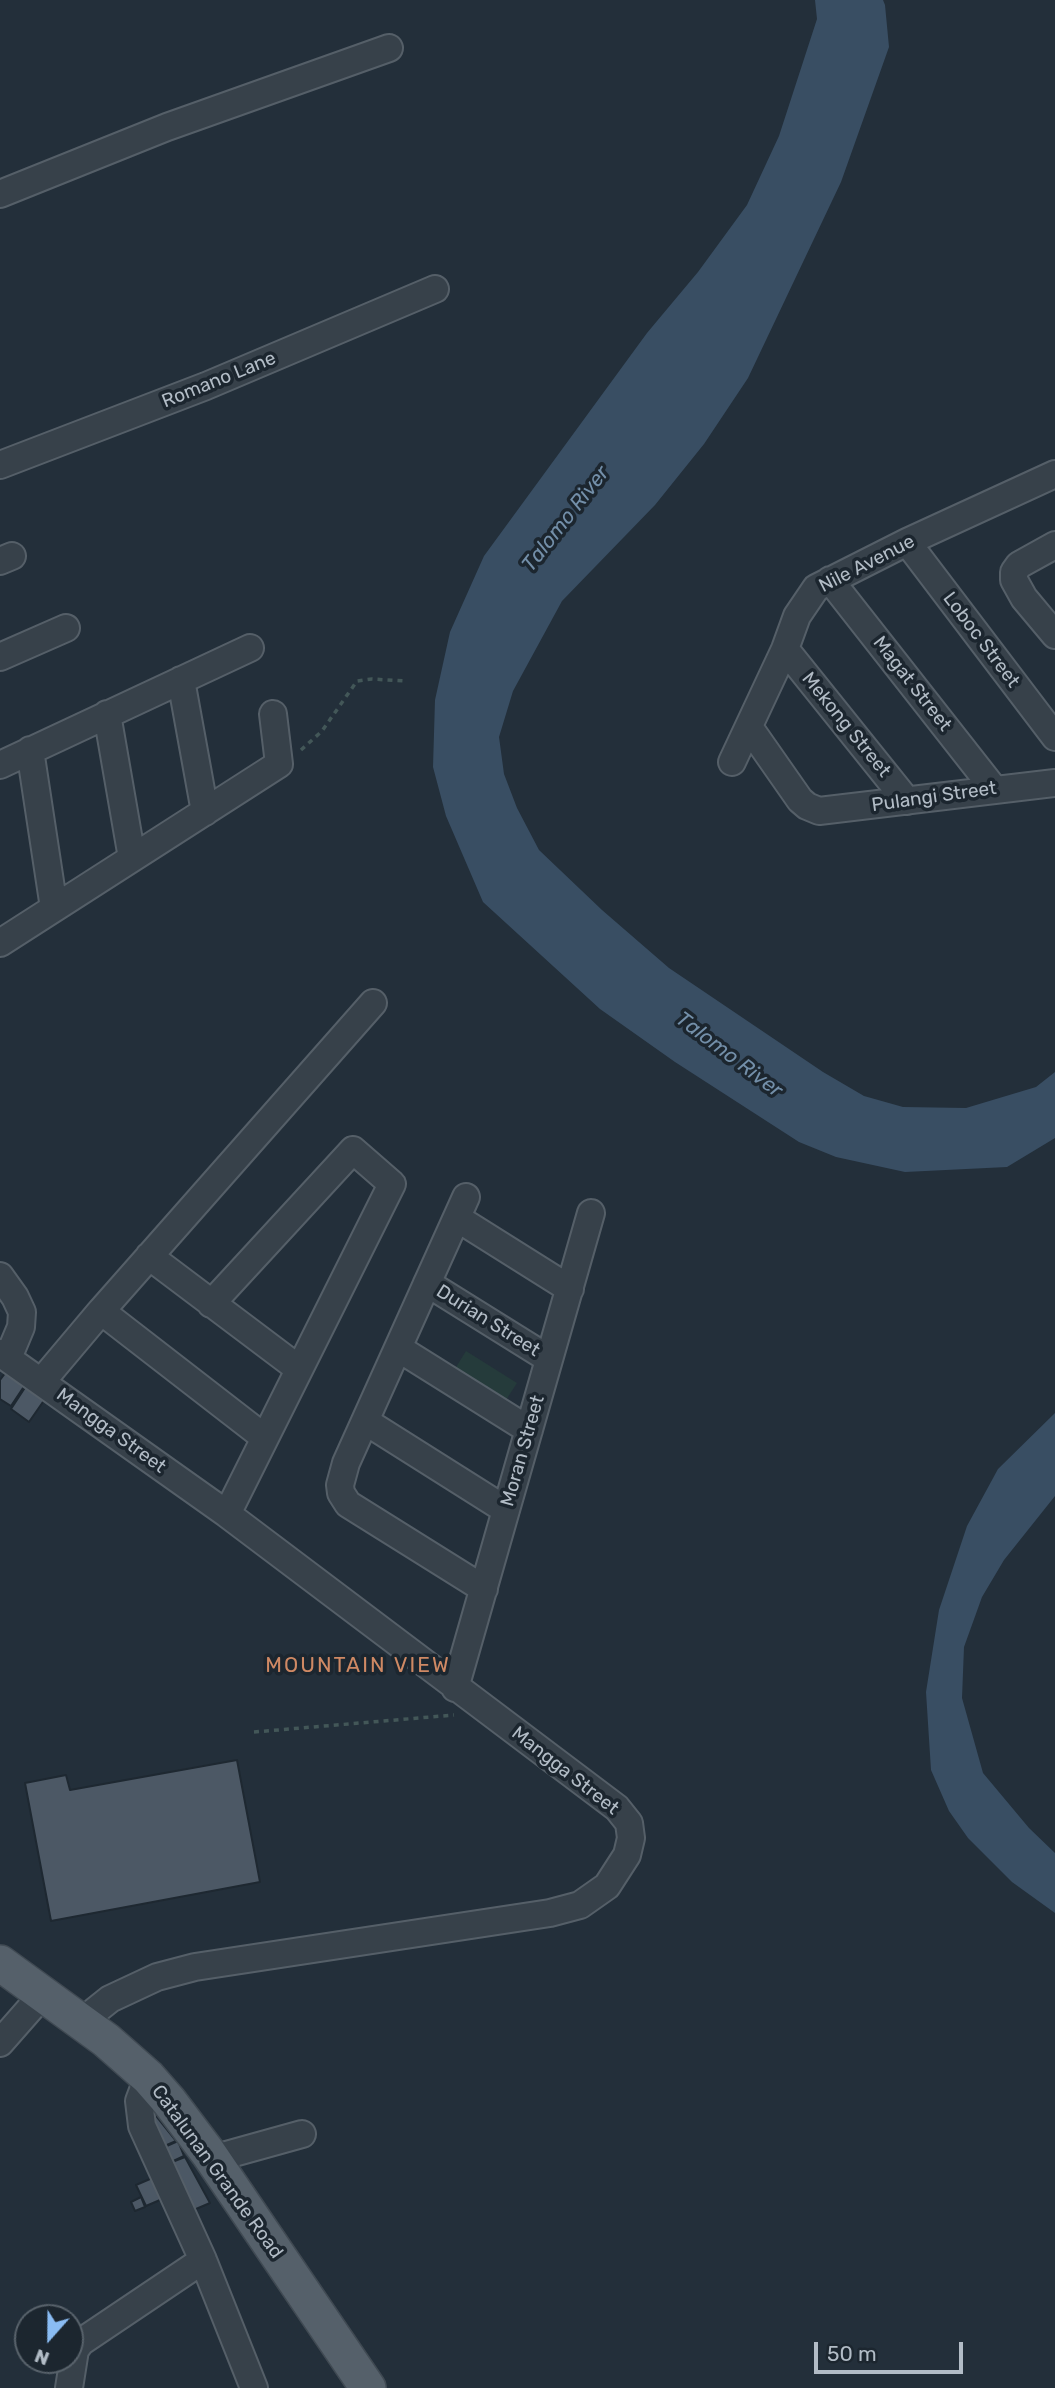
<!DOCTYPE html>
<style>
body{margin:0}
#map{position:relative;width:1055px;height:2388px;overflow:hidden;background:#232f3a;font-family:Rubik,sans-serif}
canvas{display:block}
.north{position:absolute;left:14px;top:2304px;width:70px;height:70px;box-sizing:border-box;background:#1c262f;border:2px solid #58626b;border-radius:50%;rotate:201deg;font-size:19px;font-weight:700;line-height:28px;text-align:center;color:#b2bcc6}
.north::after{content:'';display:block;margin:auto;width:24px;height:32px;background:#8abcf3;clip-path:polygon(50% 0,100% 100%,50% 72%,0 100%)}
.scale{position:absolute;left:814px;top:2342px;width:149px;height:32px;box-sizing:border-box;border:4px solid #b2bcc6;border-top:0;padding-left:9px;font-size:21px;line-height:24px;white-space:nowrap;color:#b2bcc6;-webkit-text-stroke:5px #1c262f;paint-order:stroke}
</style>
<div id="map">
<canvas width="1055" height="2388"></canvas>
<div class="north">N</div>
<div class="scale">50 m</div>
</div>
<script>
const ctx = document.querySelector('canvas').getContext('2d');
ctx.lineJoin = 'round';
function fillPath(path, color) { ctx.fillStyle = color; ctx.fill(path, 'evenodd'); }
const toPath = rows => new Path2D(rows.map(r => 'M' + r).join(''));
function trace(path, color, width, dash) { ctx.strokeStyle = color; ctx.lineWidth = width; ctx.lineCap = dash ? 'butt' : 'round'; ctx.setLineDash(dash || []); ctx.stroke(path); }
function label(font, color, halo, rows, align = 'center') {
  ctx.font = font + ' Rubik,sans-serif'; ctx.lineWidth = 7; ctx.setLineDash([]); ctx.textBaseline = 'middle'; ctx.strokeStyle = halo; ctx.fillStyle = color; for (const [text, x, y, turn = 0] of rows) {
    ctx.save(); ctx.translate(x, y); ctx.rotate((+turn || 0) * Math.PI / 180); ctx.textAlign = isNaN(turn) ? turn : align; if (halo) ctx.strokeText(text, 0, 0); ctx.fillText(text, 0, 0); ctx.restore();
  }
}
fillPath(toPath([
 [466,1351,517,1383,495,1417,445,1385]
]), '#253b3b');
fillPath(toPath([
 [815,0,883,0,885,5,889,47,841,182,748,378,704,444,655,505,562,601,513,691,499,737,504,774,517,808,539,850,602,910,669,968,823,1072,864,1096,903,1107,966,1108,1036,1087,1055,1072,1055,1138,1007,1167,905,1172,836,1157,799,1142,675,1062,600,1009,483,902,446,816,433,767,435,700,450,632,484,556,647,333,698,272,747,205,779,136,817,19],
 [1055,1413,1055,1496,1004,1560,982,1597,964,1647,962,1698,983,1773,1029,1828,1055,1853,1055,1913,1012,1882,968,1838,949,1811,931,1770,926,1692,939,1610,967,1526,998,1469]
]), '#394e63');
const building = toPath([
 [6,1372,25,1385,11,1406,0,1399,0,1380,6,1372],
 [26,1386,45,1399,29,1422,11,1409,26,1386],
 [237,1760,260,1882,51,1921,25,1783,66,1775,70,1790,237,1760],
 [152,2111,176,2141,160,2148,152,2111],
 [178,2141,184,2156,167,2164,160,2149,178,2141],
 [185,2157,210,2203,189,2212,167,2164,185,2157],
 [157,2176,167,2197,146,2206,136,2185,157,2176],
 [141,2197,145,2207,135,2211,131,2202,141,2197]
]);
fillPath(building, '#4c5865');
trace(building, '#1e2831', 2);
const minor = toPath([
 [0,194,167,127,389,48],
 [0,465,206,386,435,289],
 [907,542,1055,737],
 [1055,545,1019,565,1014,572,1014,580,1024,598,1055,635],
 [0,561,12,556],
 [830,580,994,789],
 [785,649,907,801],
 [0,657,66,628],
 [181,680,205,812],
 [107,714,132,858],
 [749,727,800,800,807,806,819,811,1055,783],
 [30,750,54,908],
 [732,762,785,649,797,616,816,588,907,542,1055,474],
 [0,765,250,648],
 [0,943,279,764,273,714],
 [466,1197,346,1463,340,1485,341,1493,348,1504,484,1589],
 [457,1218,570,1289],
 [149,1256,299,1369],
 [0,1276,15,1297,22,1312,21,1327,8,1358],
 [427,1283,549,1359],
 [211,1304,353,1150,392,1184,227,1514],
 [101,1311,265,1438],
 [398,1348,529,1430],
 [0,1353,227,1514,617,1808,629,1823,631,1838,627,1855,607,1886,580,1905,550,1913,195,1967,157,1977,110,1999,95,2011,85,2024],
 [42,1381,101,1311,373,1003],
 [365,1421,506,1510],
 [455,1688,591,1213],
 [0,2043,43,1994],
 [148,2077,139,2101,142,2126,203,2260,254,2388],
 [212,2159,302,2134],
 [69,2388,75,2350,81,2342,203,2260]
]);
const major = toPath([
 [0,1963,106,2040,148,2077,169,2101,209,2154,368,2388]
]);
trace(minor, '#555f68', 30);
trace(major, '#404a53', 38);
trace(toPath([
 [301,750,322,731,357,681,372,679,405,681],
 [254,1732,454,1715]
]), '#435758', 3.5, [5, 5]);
trace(minor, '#37414a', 26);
trace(major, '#55606a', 35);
label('19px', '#b2bcc6', '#1c262f', [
 ["Romano Lane",219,380,-22],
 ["Nile Avenue",867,564,-27],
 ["Loboc Street",981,640,53],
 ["Magat Street",912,684,52],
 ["Mekong Street",846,725,51],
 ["Pulangi Street",934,797,-8],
 ["Durian Street",488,1321,32],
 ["Mangga Street",111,1431,36],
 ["Moran Street",523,1451,-74],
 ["Mangga Street",565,1771,38],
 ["Catalunan Grande Road",217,2172,54]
]);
label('italic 21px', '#738fa9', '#1c262f', [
 ["Talomo River",566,519,-52],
 ["Talomo River",729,1055,37]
]);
ctx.letterSpacing = '2px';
label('21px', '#cf8964', '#1c262f', [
 ["MOUNTAIN VIEW",358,1666]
]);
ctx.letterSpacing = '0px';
</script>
